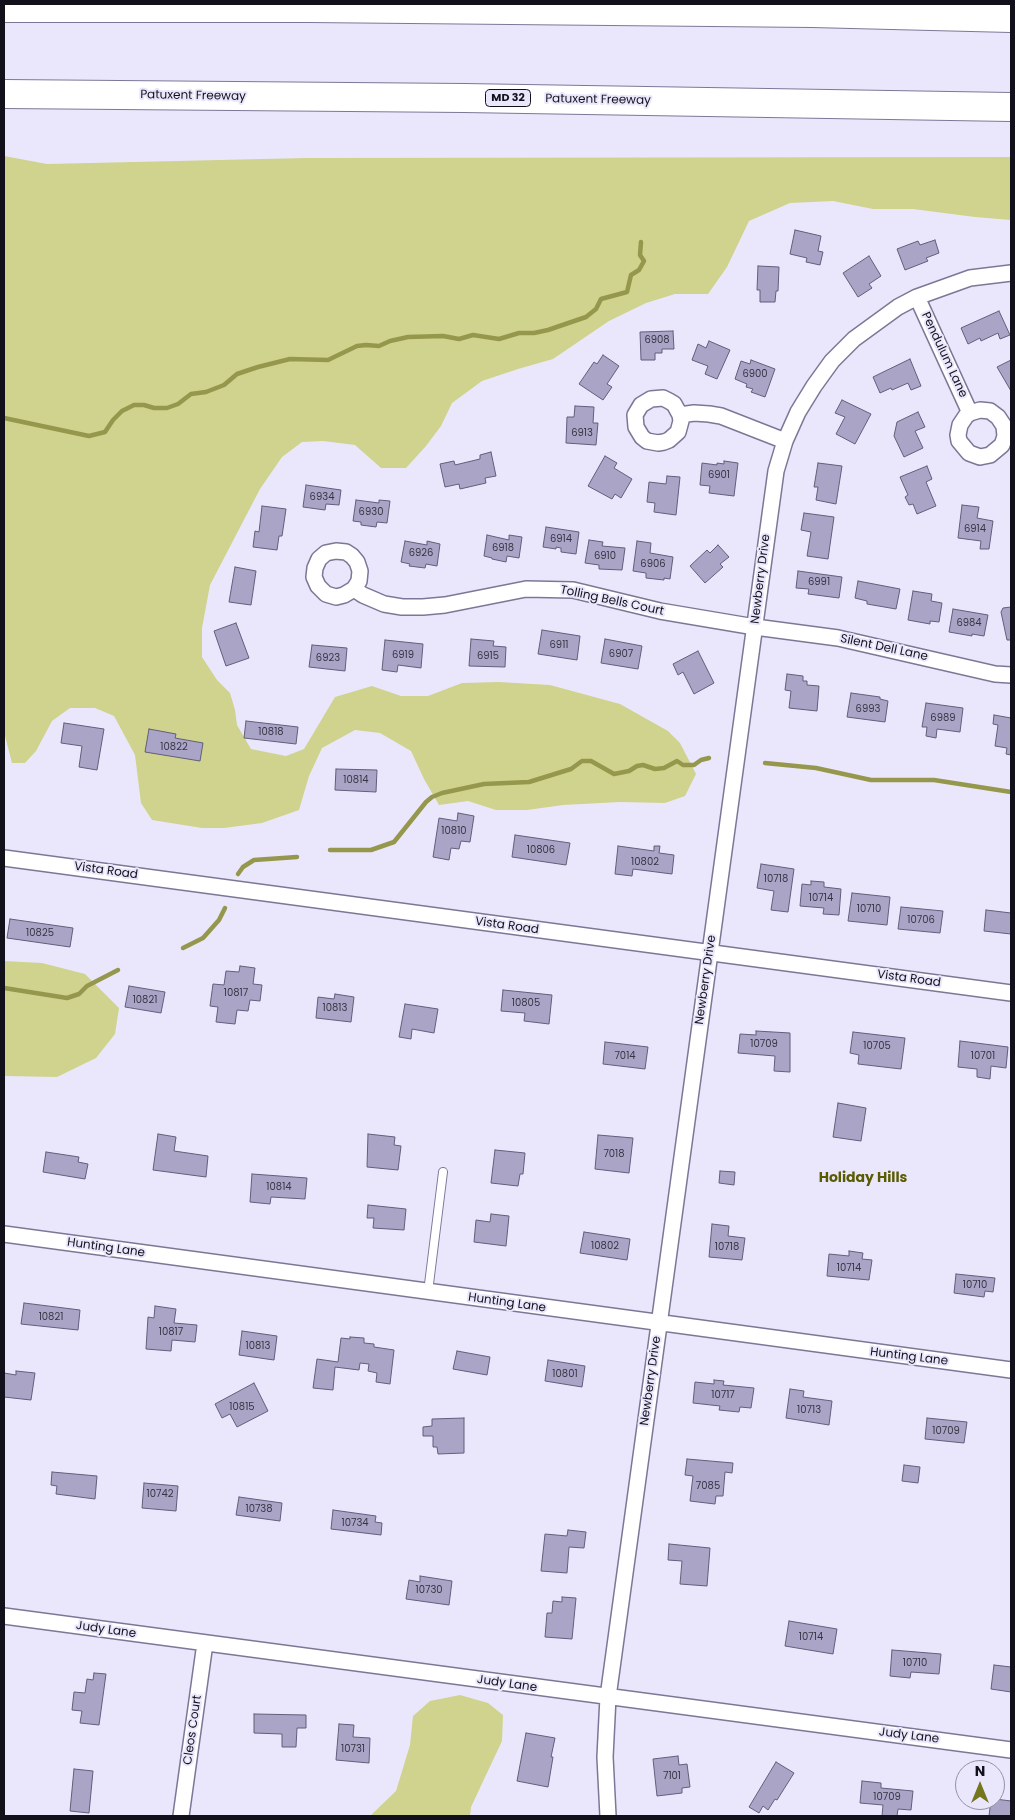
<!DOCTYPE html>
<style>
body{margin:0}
#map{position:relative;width:1015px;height:1820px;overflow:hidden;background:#eae7fc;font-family:Poppins,sans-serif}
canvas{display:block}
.frame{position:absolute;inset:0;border:5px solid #12101b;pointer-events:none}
.north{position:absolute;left:955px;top:1760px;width:50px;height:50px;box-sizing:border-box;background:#eae7fc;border:1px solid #9491a2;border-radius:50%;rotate:0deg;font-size:14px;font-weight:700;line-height:20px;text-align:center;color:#12101b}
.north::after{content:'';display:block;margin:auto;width:18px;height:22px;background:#74761d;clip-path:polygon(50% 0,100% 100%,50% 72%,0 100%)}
</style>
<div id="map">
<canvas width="1015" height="1820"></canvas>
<div class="frame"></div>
<div class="north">N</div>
</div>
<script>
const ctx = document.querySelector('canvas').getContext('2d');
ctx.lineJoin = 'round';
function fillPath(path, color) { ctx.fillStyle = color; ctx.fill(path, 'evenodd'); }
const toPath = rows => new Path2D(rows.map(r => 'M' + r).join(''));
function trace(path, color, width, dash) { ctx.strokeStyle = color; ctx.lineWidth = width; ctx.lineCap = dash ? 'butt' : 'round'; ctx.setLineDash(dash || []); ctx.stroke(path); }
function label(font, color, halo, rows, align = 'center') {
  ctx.font = font + ' Poppins,sans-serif'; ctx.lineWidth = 4; ctx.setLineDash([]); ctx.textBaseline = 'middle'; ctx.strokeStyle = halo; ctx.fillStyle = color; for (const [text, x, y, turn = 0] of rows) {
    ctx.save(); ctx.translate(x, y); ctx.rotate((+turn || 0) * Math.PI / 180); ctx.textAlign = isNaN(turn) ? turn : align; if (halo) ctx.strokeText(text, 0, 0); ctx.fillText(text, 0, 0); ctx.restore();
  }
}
fillPath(toPath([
 [4,156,47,164,306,158,1011,157,1011,220,975,217,913,209,873,209,833,201,790,203,749,221,727,267,708,294,675,294,646,303,609,321,553,359,518,369,482,381,452,403,441,426,426,446,406,468,381,468,355,445,323,441,302,442,282,457,260,489,210,585,202,628,202,657,217,680,230,693,235,710,237,725,251,749,286,756,304,749,335,697,372,686,401,696,428,696,462,683,499,682,550,685,620,704,668,731,680,743,696,774,685,796,665,803,620,802,563,805,527,810,496,810,468,801,439,805,424,779,411,751,380,733,355,730,322,748,309,776,299,810,262,823,224,828,202,828,152,820,141,803,135,755,114,716,95,708,70,708,52,721,36,751,25,763,12,763,4,732],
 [4,961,42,963,85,974,119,1008,115,1034,96,1058,57,1077,4,1076],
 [460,1695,488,1703,503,1715,502,1741,471,1807,470,1816,370,1816,396,1791,410,1745,413,1716,430,1701]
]), '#cfd38d');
trace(toPath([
 [4,418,89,436,105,432,113,420,122,411,134,405,144,405,154,408,167,408,178,404,191,394,206,392,224,385,237,374,258,367,290,359,328,360,357,346,366,345,379,346,390,341,408,337,443,336,459,339,473,335,499,339,519,333,534,333,548,330,586,317,596,309,601,299,627,292,631,275,639,270,644,261,640,255,641,242],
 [765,763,816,768,871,780,934,780,1011,792],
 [330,850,371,850,394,842,426,802,432,797,442,793,484,784,529,782,571,769,582,761,591,761,614,774,629,771,637,766,643,765,655,769,664,768,677,761,683,765,694,765,701,760,709,758],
 [238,874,243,867,254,860,297,857],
 [183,948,203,938,219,920,225,908],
 [4,988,67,998,79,994,87,986,118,970]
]), '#95984c', 4.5);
const building = toPath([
 [795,230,821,236,818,251,823,252,820,265,806,262,807,258,790,254,795,230],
 [935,240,939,253,926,258,928,261,905,270,897,249,918,241,920,245,935,240],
 [869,256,881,276,869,284,872,288,858,297,843,273,869,256],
 [758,266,779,267,778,291,776,291,775,302,760,302,760,290,757,290,758,266],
 [999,311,1010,335,1000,339,998,333,981,341,980,338,968,344,961,328,999,311],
 [673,331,674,349,662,349,662,353,655,353,655,360,641,360,640,332,673,331],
 [709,341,730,350,717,379,705,374,708,366,692,360,698,344,706,348,709,341],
 [603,355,619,366,607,384,612,387,603,400,579,384,594,362,597,364,603,355],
 [910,359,921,386,911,390,908,383,892,390,891,388,880,393,873,377,910,359],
 [751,360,775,369,765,397,751,392,753,389,746,387,747,384,735,379,741,361,750,364,751,360],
 [1011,360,1011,391,997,367,1011,360],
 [842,400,871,414,855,444,836,434,845,417,835,413,842,400],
 [575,406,594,407,593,423,598,423,596,445,566,443,567,417,574,417,575,406],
 [918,412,925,427,915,431,923,448,904,457,894,436,897,422,918,412],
 [491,452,496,476,485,478,486,483,460,489,459,484,445,487,440,464,454,461,455,465,480,459,480,455,491,452],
 [605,456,617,463,614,468,632,479,621,498,615,494,612,499,588,486,605,456],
 [724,461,738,463,734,496,709,493,710,486,700,485,702,463,717,465,717,463,724,464,724,461],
 [818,463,842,466,836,504,816,500,818,487,814,487,818,463],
 [927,466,932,479,926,482,936,506,917,514,913,504,909,505,905,497,908,495,900,477,927,466],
 [667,476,680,477,676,515,654,512,655,503,647,502,649,482,666,484,667,476],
 [306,485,341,490,339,505,326,504,325,510,303,507,306,485],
 [356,500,379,503,379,500,390,501,387,523,377,522,376,527,361,525,361,522,353,521,356,500],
 [962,505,979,507,977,518,993,521,989,549,980,549,981,541,958,538,962,505],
 [262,506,286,509,282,536,279,536,277,550,253,547,255,531,259,532,262,506],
 [804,513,834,517,828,559,807,556,811,532,801,530,804,513],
 [546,527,579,532,576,554,561,552,561,548,556,547,556,549,543,547,546,527],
 [487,535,509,540,509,535,522,537,519,558,507,556,506,562,492,559,492,558,484,556,487,535],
 [589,540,603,542,602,546,625,548,622,570,599,569,599,565,585,563,589,540],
 [405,541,427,545,427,541,440,544,437,566,426,564,425,568,409,566,410,564,401,562,405,541],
 [637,541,651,543,650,553,673,557,670,579,664,578,664,580,646,578,646,573,633,571,637,541],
 [718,545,729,557,720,564,723,567,705,583,690,566,707,550,710,553,718,545],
 [235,567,256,571,251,605,229,602,235,567],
 [798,571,842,577,839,598,808,594,809,589,796,588,798,571],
 [858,581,900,589,896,609,867,604,867,601,855,598,858,581],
 [913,591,932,594,931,601,942,603,939,622,930,621,930,624,908,620,913,591],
 [1011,607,1011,640,1007,640,1001,612,1003,608,1011,607],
 [953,609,988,615,984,636,972,634,972,636,949,632,953,609],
 [236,623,249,658,226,666,214,631,236,623],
 [542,630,580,636,577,660,538,654,542,630],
 [471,639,494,641,493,646,506,647,505,667,469,666,471,639],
 [605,639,642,646,638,669,601,663,605,639],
 [385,640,423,644,421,668,398,665,397,672,382,670,385,640],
 [312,645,347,648,345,671,309,667,312,645],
 [698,651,714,683,694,694,683,672,678,675,673,664,698,651],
 [787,674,803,676,803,681,807,681,807,685,819,686,817,711,789,708,791,691,785,690,787,674],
 [851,693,880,697,880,699,888,701,885,722,847,717,851,693],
 [926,703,963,708,960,732,937,729,936,738,926,736,927,727,922,727,926,703],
 [994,715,1011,718,1011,755,1006,754,1007,748,995,746,998,725,993,724,994,715],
 [246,721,298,727,296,744,244,738,246,721],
 [64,723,104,729,97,770,79,767,82,746,61,743,64,723],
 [149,729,176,734,175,738,203,743,200,761,145,752,149,729],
 [336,769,377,770,376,792,335,790,336,769],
 [458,813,474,816,470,842,461,841,459,849,451,848,449,860,433,857,439,818,457,821,458,813],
 [515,835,570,843,566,865,512,857,515,835],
 [618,846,654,851,654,846,660,846,659,853,674,855,672,874,633,869,632,876,615,874,618,846],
 [761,864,794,869,788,912,771,910,774,891,757,888,761,864],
 [811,881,824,882,824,887,841,889,839,915,823,914,824,908,800,906,802,884,811,885,811,881],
 [852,893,890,897,887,925,848,921,852,893],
 [901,907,943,911,940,933,898,929,901,907],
 [986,910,1011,913,1011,934,984,931,986,910],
 [10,919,73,928,70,947,7,938,10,919],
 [240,966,255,968,253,984,262,985,260,1001,250,1000,248,1011,237,1010,235,1024,216,1022,218,1007,210,1006,213,984,224,985,226,971,239,972,240,966],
 [129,986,165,992,161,1013,125,1007,129,986],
 [503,990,552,995,549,1024,524,1021,525,1013,501,1011,503,990],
 [335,994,354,997,351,1022,316,1018,318,997,334,999,335,994],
 [405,1004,438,1009,434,1033,412,1029,411,1039,399,1037,405,1004],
 [756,1031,790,1033,790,1072,774,1071,775,1056,738,1053,740,1034,756,1035,756,1031],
 [853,1032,905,1038,901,1069,858,1064,859,1055,850,1053,853,1032],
 [960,1041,1008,1047,1006,1068,991,1066,990,1079,977,1077,977,1069,958,1067,960,1041],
 [605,1042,648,1047,645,1069,603,1064,605,1042],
 [838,1103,866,1108,861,1141,833,1137,838,1103],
 [158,1134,176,1137,174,1151,208,1156,206,1177,153,1170,158,1134],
 [368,1134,395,1137,394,1145,401,1146,398,1170,367,1167,368,1134],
 [598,1135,633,1138,629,1173,595,1169,598,1135],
 [495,1150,525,1153,523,1174,520,1174,518,1186,491,1183,495,1150],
 [46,1152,79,1157,78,1162,88,1164,85,1179,43,1172,46,1152],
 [720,1171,735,1172,734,1185,719,1183,720,1171],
 [252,1174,307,1178,305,1199,271,1197,270,1204,250,1202,252,1174],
 [368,1205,406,1209,404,1230,373,1228,374,1218,367,1218,368,1205],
 [491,1214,509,1216,506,1246,474,1242,476,1220,490,1222,491,1214],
 [712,1224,729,1226,728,1236,745,1238,742,1260,709,1257,712,1224],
 [584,1232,630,1239,627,1260,580,1253,584,1232],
 [849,1251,863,1253,862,1259,872,1260,869,1280,827,1276,829,1254,849,1256,849,1251],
 [956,1274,995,1278,993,1292,985,1291,984,1297,954,1293,956,1274],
 [24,1303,80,1310,78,1330,21,1324,24,1303],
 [155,1306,176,1309,174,1323,197,1325,195,1342,172,1340,171,1351,146,1349,148,1317,154,1318,155,1306],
 [242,1331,277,1336,274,1360,239,1355,242,1331],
 [350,1337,364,1338,364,1343,374,1344,374,1347,394,1350,390,1384,376,1382,377,1373,368,1371,369,1364,360,1363,359,1370,335,1367,333,1390,313,1388,317,1359,338,1362,341,1338,350,1339,350,1337],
 [457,1351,490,1357,487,1375,453,1369,457,1351],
 [548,1360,585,1366,582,1387,545,1381,548,1360],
 [16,1371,35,1373,31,1400,4,1397,4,1373,16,1375,16,1371],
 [714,1380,724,1381,723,1385,754,1388,751,1408,740,1407,739,1412,719,1410,720,1406,693,1403,695,1382,714,1384,714,1380],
 [254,1383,268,1411,237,1427,230,1414,222,1418,215,1404,254,1383],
 [790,1389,804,1391,803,1397,832,1401,829,1425,786,1418,790,1389],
 [464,1418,464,1453,438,1454,437,1447,433,1447,433,1436,423,1436,423,1427,432,1426,432,1419,464,1418],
 [927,1418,967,1422,964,1443,925,1439,927,1418],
 [687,1459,733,1463,732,1473,725,1472,723,1496,716,1496,715,1504,690,1501,693,1476,685,1475,687,1459],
 [904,1465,920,1467,918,1483,902,1481,904,1465],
 [52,1472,97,1476,95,1499,56,1494,57,1486,51,1485,52,1472],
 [144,1483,178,1486,176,1511,142,1508,144,1483],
 [239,1497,282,1503,280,1521,236,1515,239,1497],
 [333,1510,376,1516,375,1522,382,1523,381,1535,331,1529,333,1510],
 [568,1530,586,1532,584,1548,569,1547,567,1573,541,1571,545,1534,567,1536,568,1530],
 [669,1544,710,1548,707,1586,680,1584,682,1561,668,1560,669,1544],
 [420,1576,452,1581,449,1605,406,1599,409,1580,420,1582,420,1576],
 [562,1597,576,1598,572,1639,545,1637,547,1613,552,1613,553,1601,562,1602,562,1597],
 [789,1621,837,1629,833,1654,785,1646,789,1621],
 [892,1650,941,1654,939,1674,911,1672,910,1678,890,1676,892,1650],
 [994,1665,1011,1667,1011,1692,991,1689,994,1665],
 [94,1673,106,1674,99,1725,80,1723,82,1711,72,1710,74,1692,85,1693,87,1679,93,1680,94,1673],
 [254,1714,306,1715,306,1728,297,1728,296,1747,282,1747,282,1734,254,1733,254,1714],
 [339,1724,354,1725,353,1737,370,1738,369,1763,336,1760,339,1724],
 [526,1733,555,1738,551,1757,553,1757,548,1787,517,1781,526,1733],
 [678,1756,679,1765,687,1764,690,1787,682,1788,682,1793,657,1796,653,1759,678,1756],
 [776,1762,794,1773,777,1800,775,1799,768,1810,763,1806,759,1813,749,1807,776,1762],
 [74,1769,93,1771,89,1813,70,1811,74,1769],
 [862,1781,881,1783,881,1788,913,1791,911,1810,898,1809,897,1816,882,1816,883,1805,860,1803,862,1781],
 [995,1799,1011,1801,1011,1816,989,1816,991,1800,995,1799]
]);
fillPath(building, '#aaa5c6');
trace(building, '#625d7b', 1);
const service = toPath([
 [428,1292,443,1172]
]);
const minor = toPath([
 [917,297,970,413,980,410,990,411,998,417,1004,426,1005,436,1002,445,990,455,980,457,969,453,959,441,958,435,960,425,966,416,970,413],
 [680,415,674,404,669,401,663,398,651,399,641,405,635,415,636,427,642,437,647,441,658,443,664,442,669,440,678,432,681,421,680,415,694,413,709,414,721,416,785,441],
 [354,589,344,595,336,597,326,594,318,586,314,577,315,568,319,559,326,553,336,551,346,552,352,556,357,562,360,571,359,581,354,589,363,595,384,604,402,607,423,607,445,605,526,589,573,590,660,611,755,627,838,638,995,674,1011,675],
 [4,858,1011,993],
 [4,1234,1011,1370],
 [4,1616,1011,1750],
 [181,1816,205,1643],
 [608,1816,605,1757,608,1697,776,471,785,441,798,412,814,386,832,361,854,339,898,307,917,297,970,278,1011,273]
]);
const motorway = toPath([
 [4,8,309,8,812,13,1011,18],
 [4,94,464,98,1011,107]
]);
trace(service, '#7d7797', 10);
trace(minor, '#7d7797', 18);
trace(motorway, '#7d7797', 30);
trace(service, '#fff', 8);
trace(minor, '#fff', 15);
trace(motorway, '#fff', 28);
label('10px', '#383546', null, [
 ["6908",657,340],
 ["6900",755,374],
 ["6913",582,433],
 ["6901",719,475],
 ["6934",322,497],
 ["6930",371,512],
 ["6914",975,529],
 ["6914",561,539],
 ["6918",503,548],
 ["6926",421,553],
 ["6910",605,556],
 ["6906",653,564],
 ["6991",819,582],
 ["6984",969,623],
 ["6911",559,645],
 ["6907",621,654],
 ["6919",403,655],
 ["6915",488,656],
 ["6923",328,658],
 ["6993",868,709],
 ["6989",943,718],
 ["10818",271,732],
 ["10822",174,747],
 ["10814",356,780],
 ["10810",454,831],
 ["10806",541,850],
 ["10802",645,862],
 ["10718",776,879],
 ["10714",821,898],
 ["10710",869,909],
 ["10706",921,920],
 ["10825",40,933],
 ["10817",236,993],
 ["10821",145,1000],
 ["10805",526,1003],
 ["10813",335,1008],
 ["10709",764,1044],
 ["10705",877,1046],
 ["7014",625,1056],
 ["10701",983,1056],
 ["7018",614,1154],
 ["10814",279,1187],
 ["10802",605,1246],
 ["10718",727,1247],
 ["10714",849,1268],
 ["10710",975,1285],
 ["10821",51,1317],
 ["10817",171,1332],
 ["10813",258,1346],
 ["10801",565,1374],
 ["10717",723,1395],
 ["10815",242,1407],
 ["10713",809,1410],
 ["10709",946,1431],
 ["7085",708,1486],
 ["10742",160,1494],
 ["10738",259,1509],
 ["10734",355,1523],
 ["10730",429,1590],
 ["10714",811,1637],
 ["10710",915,1663],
 ["10731",353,1749],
 ["7101",672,1776],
 ["10709",887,1797]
]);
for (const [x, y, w] of [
 [508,98,45]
]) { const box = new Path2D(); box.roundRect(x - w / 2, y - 8.5, w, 17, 4); ctx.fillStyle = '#eae7fc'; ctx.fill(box); trace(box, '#12101b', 1); }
label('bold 11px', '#12101b', null, [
 ["MD 32",508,98]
]);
label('12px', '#12101b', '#eae7fc', [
 ["Patuxent Freeway",193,96,1],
 ["Patuxent Freeway",598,100,1],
 ["Pendulum Lane",944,355,65],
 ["Newberry Drive",761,579,-83],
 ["Tolling Bells Court",612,601,12],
 ["Silent Dell Lane",884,648,12],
 ["Vista Road",106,871,8],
 ["Vista Road",507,926,8],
 ["Vista Road",909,979,8],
 ["Newberry Drive",706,980,-82],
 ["Hunting Lane",106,1248,8],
 ["Hunting Lane",507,1303,8],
 ["Hunting Lane",909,1357,7],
 ["Newberry Drive",651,1381,-82],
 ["Judy Lane",106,1630,8],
 ["Judy Lane",507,1684,8],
 ["Cleos Court",193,1730,-82],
 ["Judy Lane",909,1736,7]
]);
label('bold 14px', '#5a5b00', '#eae7fc', [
 ["Holiday Hills",863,1178]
]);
</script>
